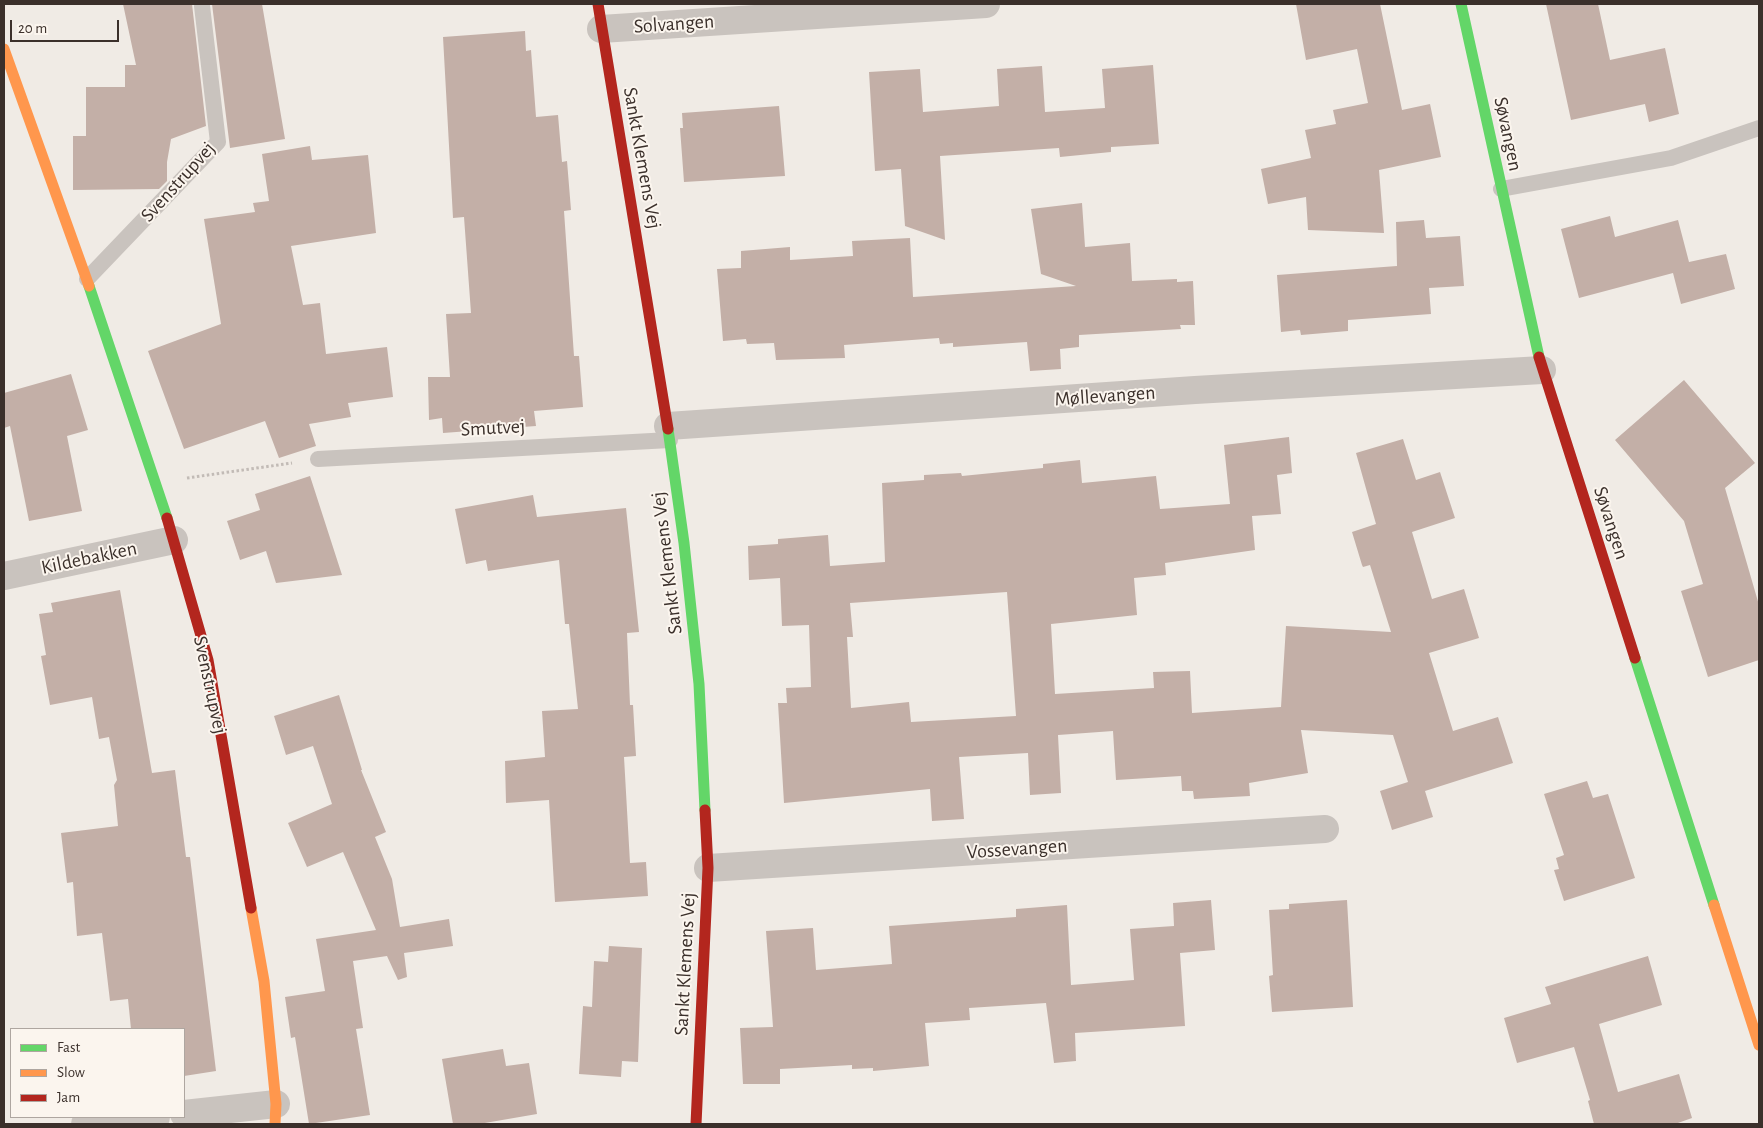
<!DOCTYPE html>
<meta charset="utf-8">
<style>
body{margin:0}
#map{position:relative;width:1763px;height:1128px;overflow:hidden;background:#f0ebe5;font-family:"Alegreya Sans",sans-serif}
canvas{display:block}
.frame{position:absolute;inset:0;border:5px solid #3b302b;pointer-events:none}
.legend{position:absolute;left:10px;top:1028px;width:175px;height:90px;box-sizing:border-box;background:#fbf5ee;border:1px solid #aea6a0;margin:0;padding:6px 9px;list-style:none;font-size:15px;color:#3b302b}
.legend li{display:flex;align-items:center;gap:10px;height:25px}
.legend b{width:25px;border:1px solid #aea6a0}
.scale{position:absolute;left:10px;top:20px;width:109px;height:22px;box-sizing:border-box;border:2px solid #3b302b;border-top:0;padding-left:6px;font-size:15px;line-height:18px;white-space:nowrap;color:#3b302b;-webkit-text-stroke:4px #fbf5ee;paint-order:stroke}
</style>
<div id="map">
<canvas width="1763" height="1128"></canvas>
<div class="frame"></div>
<ul class="legend">
<li><b style="height:6px;background:#63d668"></b>Fast</li>
<li><b style="height:6px;background:#ff974d"></b>Slow</li>
<li><b style="height:6px;background:#b3261e"></b>Jam</li>
</ul>
<div class="scale">20 m</div>
</div>
<script>
const ctx = document.querySelector('canvas').getContext('2d');
ctx.lineJoin = 'round';
function fillPath(path, color) { ctx.fillStyle = color; ctx.fill(path, 'evenodd'); }
const toPath = rows => new Path2D(rows.map(r => 'M' + r).join(''));
function trace(path, color, width, dash) { ctx.strokeStyle = color; ctx.lineWidth = width; ctx.lineCap = dash ? 'butt' : 'round'; ctx.setLineDash(dash || []); ctx.stroke(path); }
function label(font, color, halo, rows, align = 'center') {
  ctx.font = font + ' "Alegreya Sans",sans-serif'; ctx.lineWidth = 4; ctx.setLineDash([]); ctx.textBaseline = 'middle'; ctx.strokeStyle = halo; ctx.fillStyle = color; for (const [text, x, y, turn = 0] of rows) {
    ctx.save(); ctx.translate(x, y); ctx.rotate((+turn || 0) * Math.PI / 180); ctx.textAlign = isNaN(turn) ? turn : align; if (halo) ctx.strokeText(text, 0, 0); ctx.fillText(text, 0, 0); ctx.restore();
  }
}
fillPath(toPath([
 [123,4,192,4,206,126,171,139,167,162,167,181,159,189,73,190,73,136,86,136,86,87,125,87,125,65,136,65],
 [212,4,262,4,285,139,230,148],
 [1296,4,1380,4,1402,110,1430,104,1441,157,1379,170,1384,233,1308,230,1306,197,1268,204,1261,169,1311,158,1305,130,1336,124,1333,110,1368,103,1357,49,1306,60],
 [1546,4,1598,4,1610,60,1665,48,1679,114,1649,122,1645,104,1571,120],
 [525,31,526,51,531,50,536,117,558,115,562,162,567,161,571,210,564,211,574,356,579,356,583,407,534,411,536,426,443,433,442,418,429,420,428,377,450,377,446,314,471,313,464,217,453,218,443,37],
 [1153,65,1159,144,1111,147,1111,152,1060,157,1059,148,940,156,945,240,905,226,901,169,875,171,869,72,920,69,923,112,999,106,997,69,1042,66,1045,112,1105,108,1102,69],
 [779,106,785,176,684,182,680,128,683,128,682,113],
 [310,146,312,160,368,155,376,233,291,246,303,305,320,303,326,354,387,347,393,397,348,403,351,417,309,424,316,446,279,458,265,421,184,449,148,351,221,324,204,219,255,212,253,203,269,201,262,154],
 [1082,203,1085,247,1130,243,1132,281,1177,279,1177,282,1193,281,1195,325,1180,325,1181,329,1079,335,1079,347,1060,349,1061,369,1030,371,1027,342,953,347,953,343,940,344,939,338,844,345,845,358,776,360,774,343,747,344,746,339,723,341,717,269,741,268,741,251,790,247,790,260,853,256,852,241,910,238,913,297,1076,286,1041,274,1031,209],
 [1610,216,1615,237,1678,220,1689,262,1726,254,1735,289,1681,304,1673,273,1579,298,1561,229],
 [1424,220,1426,238,1460,236,1464,286,1429,288,1431,314,1348,320,1348,331,1301,335,1300,330,1281,332,1277,275,1397,266,1396,222],
 [71,374,88,430,67,436,82,511,29,521,10,426,4,428,4,393],
 [1684,380,1755,463,1725,488,1759,605,1759,660,1708,677,1681,591,1703,584,1684,521,1615,440],
 [1289,437,1292,473,1277,475,1281,514,1252,516,1255,550,1165,563,1166,575,1134,578,1137,615,1051,624,1055,694,1154,688,1153,672,1190,671,1192,713,1281,707,1286,626,1391,632,1370,565,1363,567,1362,565,1352,532,1376,524,1356,453,1403,439,1416,480,1440,472,1455,518,1412,532,1432,599,1464,589,1479,638,1429,653,1453,731,1498,717,1513,763,1425,791,1433,817,1392,830,1380,791,1408,782,1393,735,1301,730,1308,773,1249,783,1250,796,1194,799,1193,791,1182,791,1181,776,1116,780,1113,731,1058,735,1061,793,1030,795,1028,753,959,757,964,819,932,821,930,789,784,803,778,703,787,703,786,688,811,687,809,625,782,626,780,578,749,580,748,546,778,544,778,539,828,535,830,566,885,562,882,483,924,480,924,475,961,473,962,476,1043,468,1043,464,1080,460,1082,483,1156,476,1160,509,1230,504,1224,445],
 [1007,592,1016,716,911,722,909,702,851,708,847,637,853,637,850,603],
 [310,476,342,575,276,583,266,551,240,560,227,521,260,510,255,494],
 [533,495,537,517,626,508,639,632,627,633,630,705,633,705,636,756,624,757,630,863,646,862,648,896,555,902,549,800,506,803,505,761,545,757,542,711,578,709,569,624,565,624,559,560,488,571,486,560,466,564,455,509],
 [120,590,152,773,175,770,186,857,190,857,216,1071,184,1076,184,1029,131,1029,128,999,110,1001,102,933,77,936,73,882,67,883,61,833,118,826,114,785,117,780,109,737,99,739,92,697,50,705,41,656,46,655,39,614,53,612,51,603],
 [339,695,362,770,361,770,386,832,375,837,392,879,400,927,449,919,453,946,404,953,407,977,398,980,387,956,353,961,363,1028,356,1029,370,1115,309,1124,295,1037,291,1038,285,997,325,991,316,939,376,930,343,852,307,867,288,823,332,804,313,746,286,755,274,716],
 [1587,781,1593,798,1608,794,1635,878,1564,901,1554,870,1559,869,1556,858,1564,855,1544,794],
 [1211,900,1215,950,1180,953,1185,1026,1075,1033,1076,1061,1054,1063,1046,1003,969,1008,970,1020,925,1023,929,1066,873,1071,873,1068,852,1069,852,1065,780,1069,780,1084,743,1084,740,1028,773,1027,766,931,813,928,816,970,892,964,889,926,1016,917,1016,909,1067,905,1071,985,1134,980,1130,929,1174,926,1173,903],
 [1347,900,1353,1007,1272,1012,1269,976,1273,975,1269,910,1289,909,1289,904],
 [609,946,642,948,638,1062,622,1061,621,1077,579,1074,583,1006,592,1007,594,961,608,962],
 [1648,956,1662,1005,1599,1024,1618,1092,1679,1074,1692,1118,1675,1124,1594,1124,1588,1101,1590,1100,1574,1047,1517,1063,1504,1018,1551,1004,1545,987],
 [503,1049,506,1066,529,1063,537,1114,479,1124,453,1124,442,1059]
]), '#c3afa7');
trace(toPath([
 [187,478,292,463]
]), '#c2bbb6', 3, [2.5, 2.5]);
trace(toPath([
 [1501,189,1671,158,1759,128],
 [87,279,218,142,202,6],
 [318,459,670,440]
]), '#c9c3be', 16);
trace(toPath([
 [601,29,986,4],
 [668,426,1195,390,1542,370],
 [4,576,174,540],
 [708,868,1325,829],
 [184,1114,276,1104],
 [85,1124,156,1117]
]), '#c9c3be', 28);
trace(toPath([
 [1461,4,1539,357],
 [89,286,167,518],
 [668,429,684,543,699,684,705,810],
 [1635,658,1714,905]
]), '#63d668', 11);
trace(toPath([
 [4,49,89,286],
 [1714,905,1759,1045],
 [251,908,264,981,276,1104,275,1124]
]), '#ff974d', 11);
trace(toPath([
 [598,4,668,429],
 [1539,357,1635,658],
 [167,518,208,660,251,908],
 [696,1124,708,868,705,810]
]), '#b3261e', 11);
label('20px', '#3b302b', '#fbf5ee', [
 ["Solvangen",674,24,-4],
 ["Søvangen",1508,134,78],
 ["Sankt Klemens Vej",642,158,80],
 ["Svenstrupvej",178,182,-48],
 ["Møllevangen",1105,396,-4],
 ["Smutvej",493,428,-3],
 ["Søvangen",1611,523,72],
 ["Kildebakken",89,558,-12],
 ["Sankt Klemens Vej",667,563,-97],
 ["Svenstrupvej",210,685,78],
 ["Vossevangen",1017,849,-4],
 ["Sankt Klemens Vej",685,964,-87]
]);
</script>
